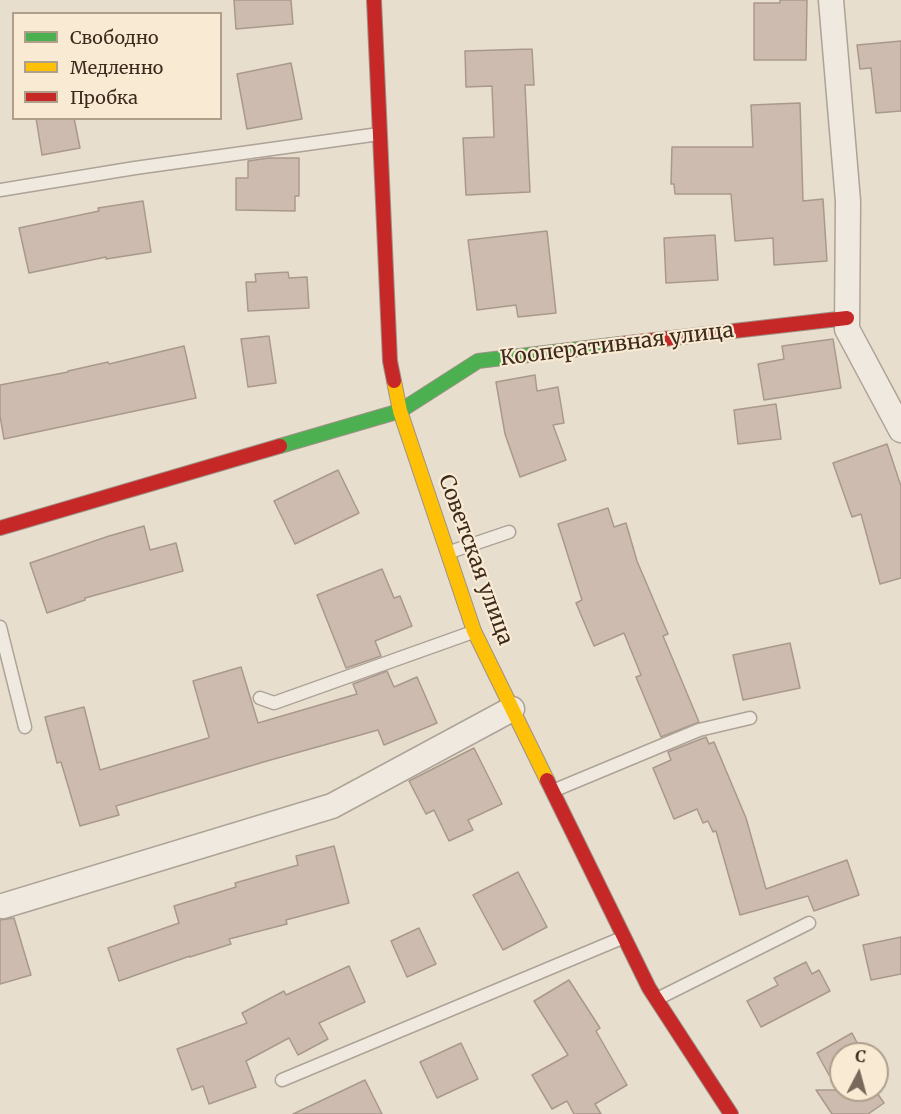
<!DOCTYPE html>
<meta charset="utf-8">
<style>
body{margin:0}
#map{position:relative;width:901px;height:1114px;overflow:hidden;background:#e8dece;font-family:Merriweather,serif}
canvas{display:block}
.legend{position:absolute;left:12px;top:12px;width:210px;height:108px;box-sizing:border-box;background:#f9ebd3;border:2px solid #ae9e8a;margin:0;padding:8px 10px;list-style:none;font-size:18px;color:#3d2a1d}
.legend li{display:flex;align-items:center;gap:12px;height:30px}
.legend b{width:30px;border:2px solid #ae9e8a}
.north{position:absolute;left:829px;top:1042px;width:60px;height:60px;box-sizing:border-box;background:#f9ebd3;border:2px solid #ae9e8a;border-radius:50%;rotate:6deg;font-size:16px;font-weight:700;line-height:24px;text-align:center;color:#3d2a1d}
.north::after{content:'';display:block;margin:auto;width:21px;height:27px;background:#79695b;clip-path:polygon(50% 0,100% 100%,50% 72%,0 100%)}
</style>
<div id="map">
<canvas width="901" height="1114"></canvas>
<ul class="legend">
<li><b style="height:8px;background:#4caf50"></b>Свободно</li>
<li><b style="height:8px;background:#ffc107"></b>Медленно</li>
<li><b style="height:8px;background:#c62828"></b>Пробка</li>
</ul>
<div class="north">С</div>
</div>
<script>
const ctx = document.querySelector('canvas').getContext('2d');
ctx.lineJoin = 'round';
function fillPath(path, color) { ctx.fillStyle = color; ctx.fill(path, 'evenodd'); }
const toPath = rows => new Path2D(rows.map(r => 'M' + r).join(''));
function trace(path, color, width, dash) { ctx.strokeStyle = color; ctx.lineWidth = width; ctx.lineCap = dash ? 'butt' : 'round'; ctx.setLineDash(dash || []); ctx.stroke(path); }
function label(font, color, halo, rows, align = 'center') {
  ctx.font = font + ' Merriweather,serif'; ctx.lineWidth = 4.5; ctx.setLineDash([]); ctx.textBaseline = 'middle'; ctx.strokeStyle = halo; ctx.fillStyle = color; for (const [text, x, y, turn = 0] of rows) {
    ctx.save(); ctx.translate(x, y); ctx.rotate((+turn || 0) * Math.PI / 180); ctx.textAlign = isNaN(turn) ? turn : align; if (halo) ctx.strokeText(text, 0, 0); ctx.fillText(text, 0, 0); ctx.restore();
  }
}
const building = toPath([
 [234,0,291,0,293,24,236,29,234,0],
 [780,0,807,0,806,60,754,60,754,3,780,3,780,0],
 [901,41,901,111,876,113,871,68,860,69,857,45,901,41],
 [532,49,534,85,525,85,530,192,466,195,463,138,494,137,492,86,466,87,465,51,532,49],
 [291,63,302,119,247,129,237,74,291,63],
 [800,103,803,201,823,199,827,261,774,265,773,238,735,241,731,194,675,194,674,184,671,184,672,147,753,147,751,105,800,103],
 [36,118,74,118,80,148,42,155,36,118],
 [269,158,299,158,299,196,295,196,295,211,236,210,236,178,248,178,248,161,269,158],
 [143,201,151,252,106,259,106,257,29,273,19,228,99,211,98,208,143,201],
 [547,231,556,313,518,317,516,305,477,310,468,240,547,231],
 [715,235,718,280,666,283,664,238,715,235],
 [288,272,289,278,307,277,309,308,248,311,246,282,256,282,255,274,288,272],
 [269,336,276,383,248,387,241,339,269,336],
 [833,339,841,388,764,400,758,364,784,359,782,346,833,339],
 [184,346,196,398,4,439,0,416,0,385,68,372,68,371,108,362,109,364,184,346],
 [535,375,537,391,558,387,564,423,553,425,566,460,520,477,505,434,496,382,535,375],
 [776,404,781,439,738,444,734,410,776,404],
 [887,444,901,486,901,578,880,584,861,514,852,517,833,463,887,444],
 [338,470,359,513,295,544,274,501,338,470],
 [608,508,614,527,626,523,637,561,668,634,663,636,699,722,661,737,636,677,641,675,624,633,594,646,576,603,582,600,558,524,608,508],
 [144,526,150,550,176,543,183,571,85,598,85,600,47,613,30,563,109,536,144,526],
 [382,569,394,598,400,596,412,626,375,641,381,656,346,668,317,595,382,569],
 [790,643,800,688,743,700,733,655,790,643],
 [241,667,258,723,357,694,353,684,387,671,394,687,417,677,437,723,384,745,378,730,267,761,116,806,119,815,80,826,61,762,57,763,45,717,84,707,100,770,208,738,209,737,193,681,241,667],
 [706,737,709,744,714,742,746,818,766,889,847,860,859,895,814,911,808,896,740,915,716,831,713,832,708,821,703,823,697,809,674,819,653,768,671,760,668,752,706,737],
 [474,748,502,804,468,820,473,830,449,841,434,810,426,814,409,781,474,748],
 [334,846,349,903,286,920,287,924,229,939,231,944,190,957,190,956,119,981,108,948,179,923,174,906,236,887,235,883,298,865,296,856,334,846],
 [518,872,547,927,503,950,473,895,518,872],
 [14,918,31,975,0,984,0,920,14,918],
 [419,928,436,964,407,977,391,941,419,928],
 [901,937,901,974,871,980,863,945,901,937],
 [806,962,812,974,819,970,830,991,761,1027,747,1001,778,985,774,978,806,962],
 [349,966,365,1002,319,1023,328,1039,298,1055,289,1038,246,1061,256,1087,209,1104,203,1086,192,1090,177,1049,247,1023,242,1013,284,991,286,995,349,966],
 [569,980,600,1028,596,1031,627,1085,595,1104,601,1114,574,1114,567,1101,552,1109,532,1075,568,1055,534,1001,569,980],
 [852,1033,863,1054,841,1054,841,1068,829,1075,817,1053,852,1033],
 [461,1043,478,1079,437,1098,420,1062,461,1043],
 [365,1080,382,1114,293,1114,365,1080],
 [816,1090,875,1090,884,1103,868,1114,832,1114,816,1090]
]);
fillPath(building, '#ccbbae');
trace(building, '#a9998c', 1.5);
const lane = toPath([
 [0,190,135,168,379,134],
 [450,552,509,532],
 [0,627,25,727],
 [260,698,274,703,473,632],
 [555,790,699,730,750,718],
 [657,999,809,923],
 [282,1080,622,938]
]);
const street = toPath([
 [831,0,848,201,847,329,901,430],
 [3,906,332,806,512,709]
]);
const fast = toPath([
 [280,446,400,411,478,361,620,344]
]);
const slow = toPath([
 [394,381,400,411,474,631,547,780]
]);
const jam = toPath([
 [374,0,390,361,394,381],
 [620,344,847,318],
 [0,528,280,446],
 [547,780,649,988,731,1114]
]);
trace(lane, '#ada396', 15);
trace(street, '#ada396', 27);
trace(fast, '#9d9286', 16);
trace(slow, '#9d9286', 16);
trace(jam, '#9d9286', 16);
trace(lane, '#efe9e0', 12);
trace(street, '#efe9e0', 24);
trace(fast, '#4caf50', 14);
trace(slow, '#ffc107', 14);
trace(jam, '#c62828', 14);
label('21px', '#3d2a1d', '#f9ebd3', [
 ["Кооперативная улица",617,345,-7],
 ["Советская улица",475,560,70]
]);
</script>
